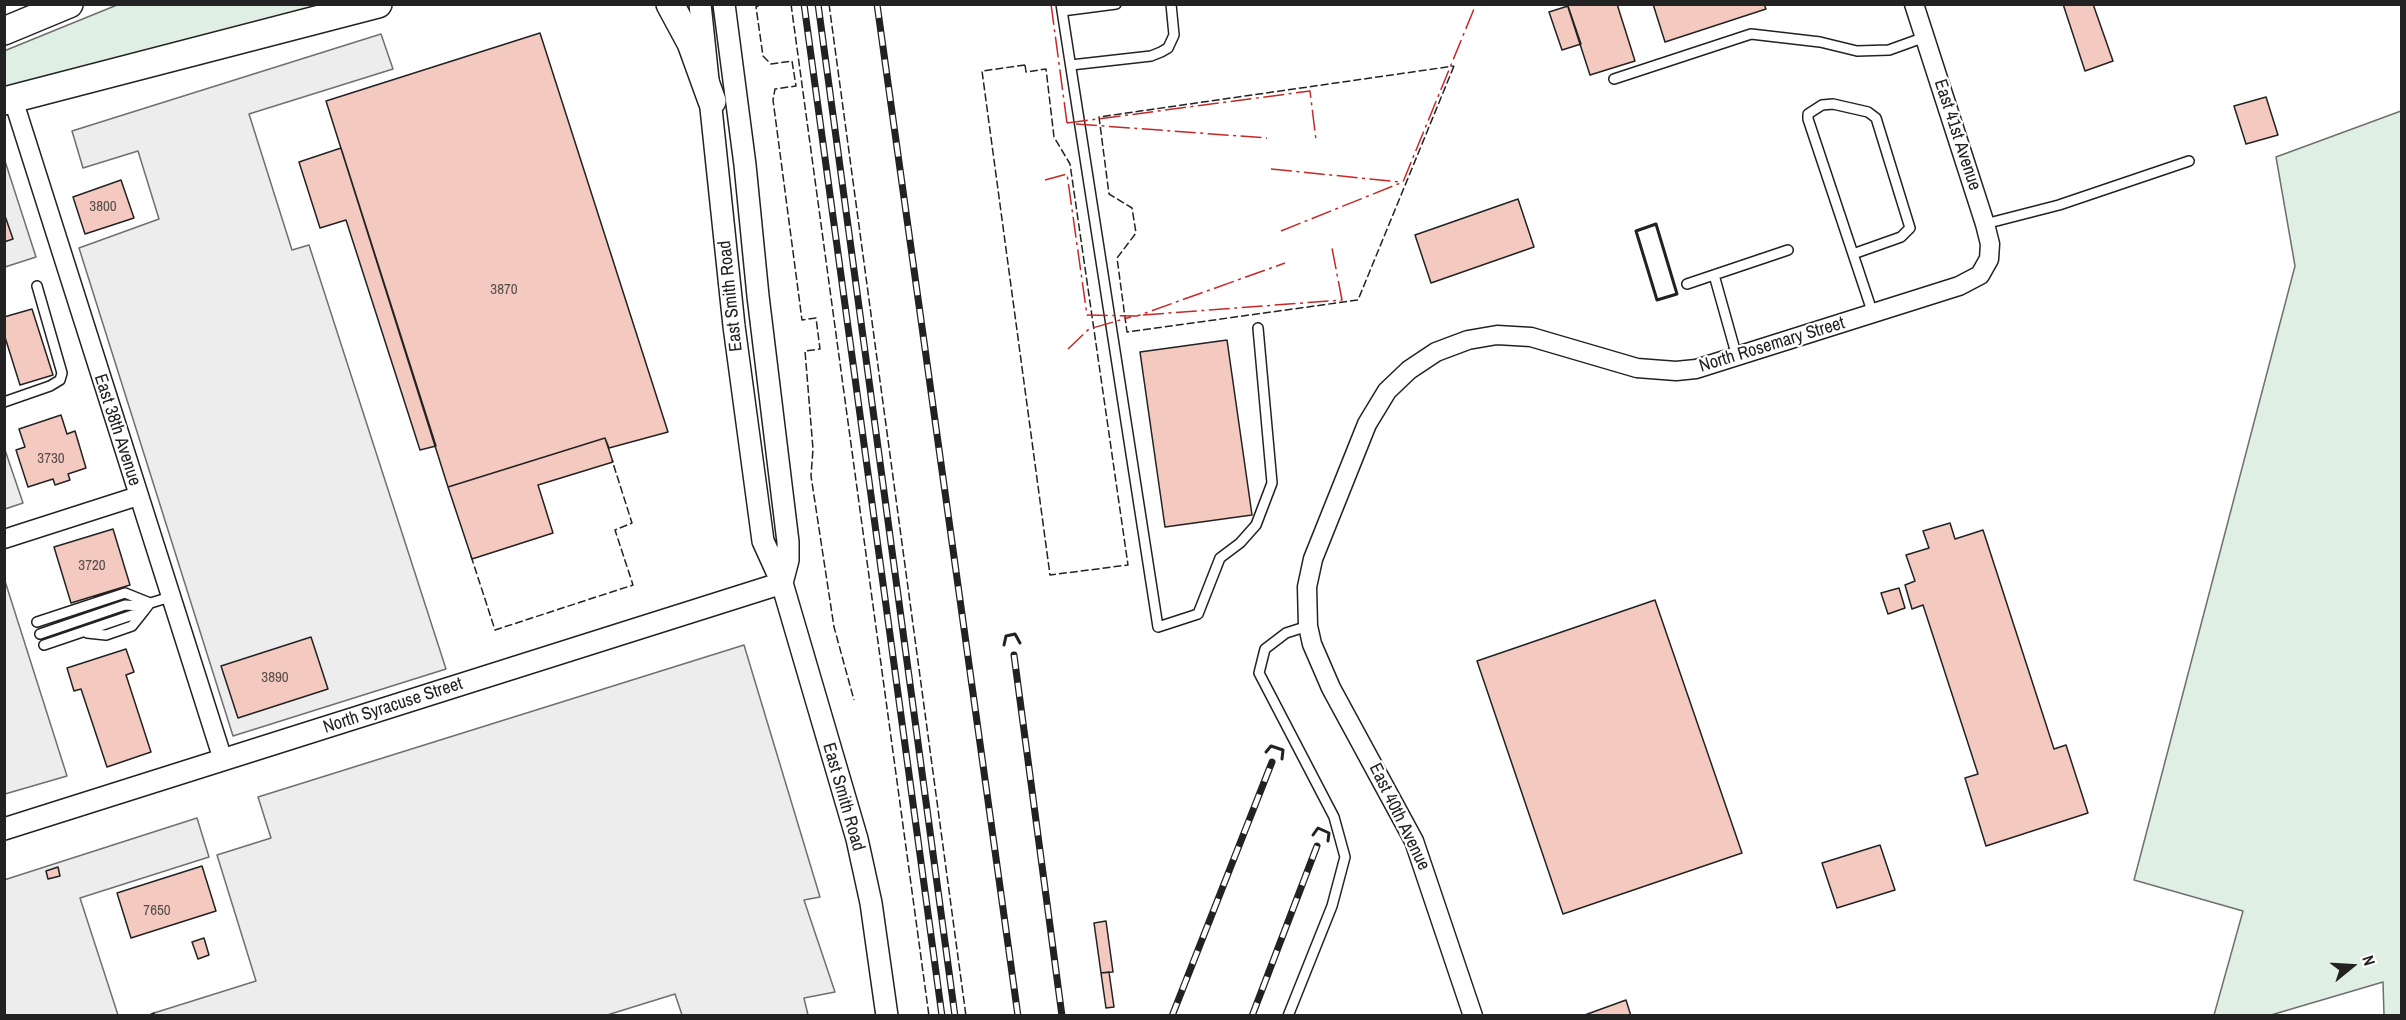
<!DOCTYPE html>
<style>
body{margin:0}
#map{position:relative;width:2406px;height:1020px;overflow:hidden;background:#fff;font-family:"Archivo Narrow",sans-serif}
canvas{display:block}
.frame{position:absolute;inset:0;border:6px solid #222;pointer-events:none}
.north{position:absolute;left:2322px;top:936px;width:60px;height:60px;-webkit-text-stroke:4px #fff;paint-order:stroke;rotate:72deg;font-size:16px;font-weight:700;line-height:24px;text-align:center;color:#222}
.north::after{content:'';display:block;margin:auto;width:21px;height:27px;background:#222;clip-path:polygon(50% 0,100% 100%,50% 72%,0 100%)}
</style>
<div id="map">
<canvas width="2406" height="1020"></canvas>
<div class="frame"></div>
<div class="north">N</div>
</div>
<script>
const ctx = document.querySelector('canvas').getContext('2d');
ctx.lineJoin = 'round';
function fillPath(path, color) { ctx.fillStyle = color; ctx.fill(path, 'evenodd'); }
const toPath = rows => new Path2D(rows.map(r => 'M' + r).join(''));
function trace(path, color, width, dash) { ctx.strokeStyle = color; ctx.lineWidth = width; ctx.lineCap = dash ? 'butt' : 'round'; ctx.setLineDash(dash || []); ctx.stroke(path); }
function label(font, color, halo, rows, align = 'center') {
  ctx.font = font + ' "Archivo Narrow",sans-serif'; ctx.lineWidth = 4.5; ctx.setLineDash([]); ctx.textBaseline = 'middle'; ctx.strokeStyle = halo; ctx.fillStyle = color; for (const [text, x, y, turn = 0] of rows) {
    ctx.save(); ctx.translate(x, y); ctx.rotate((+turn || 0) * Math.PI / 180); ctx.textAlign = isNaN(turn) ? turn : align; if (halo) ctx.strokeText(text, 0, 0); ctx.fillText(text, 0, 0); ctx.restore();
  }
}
const green = toPath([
 [117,5,341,5,5,93,4,51,117,5],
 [2401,111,2401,1015,2384,1015,2383,982,2271,1015,2214,1015,2243,911,2134,880,2295,266,2276,157,2401,111]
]);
fillPath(green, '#e0efe3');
trace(green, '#6f6f6f', 1.5);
const parking = toPath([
 [381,34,393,69,249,114,292,250,309,245,446,669,233,736,79,248,159,219,138,151,83,168,72,131,381,34],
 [4,158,36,257,5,267,4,267,4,158],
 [5,450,23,503,5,509,4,450,5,450],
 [5,581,67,776,5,794,4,794,5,581],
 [744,645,820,897,804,900,835,992,804,998,808,1015,682,1015,675,994,604,1016,155,1015,154,1013,256,981,217,855,271,838,258,797,744,645],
 [197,818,209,857,80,898,118,1015,5,1015,4,880,197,818]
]);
fillPath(parking, '#ededed');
trace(parking, '#6f6f6f', 1.5);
const building = toPath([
 [1567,4,1617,4,1635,61,1590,75,1567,4],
 [1653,4,1764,4,1766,9,1665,42,1653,4],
 [2063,4,2093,4,2113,61,2085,71,2063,4],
 [1568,6,1581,44,1562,50,1549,12,1568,6],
 [540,33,668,432,609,448,605,438,448,487,326,101,540,33],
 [2266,97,2278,135,2246,144,2234,106,2266,97],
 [341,148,436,446,420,450,346,220,320,228,299,162,341,148],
 [121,180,134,218,85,234,73,197,121,180],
 [1518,199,1534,247,1431,283,1415,235,1518,199],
 [4,213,13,239,4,242,4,213],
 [32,309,53,375,20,385,4,334,4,317,32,309],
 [1227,340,1252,515,1165,527,1140,352,1227,340],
 [61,415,67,434,75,431,86,468,68,474,70,480,55,485,53,479,28,487,16,450,25,447,19,429,61,415],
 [605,438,613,462,538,485,553,533,472,559,448,487,605,438],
 [1950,523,1955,539,1983,530,2054,749,2066,745,2088,813,1986,846,1965,778,1978,774,1923,605,1912,609,1905,585,1915,581,1906,555,1929,548,1923,531,1950,523],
 [113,529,130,585,71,603,54,547,113,529],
 [1899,588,1905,608,1888,614,1881,593,1899,588],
 [115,590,126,626,105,633,94,597,115,590],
 [1655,600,1742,853,1563,914,1477,661,1655,600],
 [311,637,328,689,238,718,221,666,311,637],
 [126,649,134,672,126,675,151,752,107,767,81,689,74,691,67,668,126,649],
 [1880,845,1895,890,1837,908,1822,863,1880,845],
 [202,866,216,911,131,938,117,893,202,866],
 [58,867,60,876,48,879,46,871,58,867],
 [1106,921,1113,972,1101,973,1094,923,1106,921],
 [204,938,209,955,198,959,192,942,204,938],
 [1109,972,1114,1007,1106,1008,1101,973,1109,972],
 [1626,1000,1631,1016,1582,1016,1626,1000]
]);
fillPath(building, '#f3c9c0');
trace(building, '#222', 1.5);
const service = toPath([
 [1061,4,1158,627,1198,614,1220,558,1240,543,1256,525,1272,483,1258,328],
 [1062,11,1116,4],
 [1071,65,1151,56,1161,52,1168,48,1174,35,1171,4],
 [1614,79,1751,34,1820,42,1857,51,1889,50,1925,37],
 [1985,224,2059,205,2189,161],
 [1853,254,1901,237,1910,228,1876,118,1868,112,1833,104,1822,105,1808,114,1808,119,1873,314],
 [1714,275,1737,357],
 [1687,284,1788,250],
 [4,402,50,386,60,380,62,373,37,286],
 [37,622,125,593,150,603,144,611,44,645],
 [87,633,106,635,132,626,144,611],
 [40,634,125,605,141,606,170,597],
 [1288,1016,1332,906,1345,857,1334,817,1259,673,1265,649,1286,633,1308,626]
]);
const minor = toPath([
 [13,99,223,760],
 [4,539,138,496],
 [1473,1016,1414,841,1331,688,1312,644,1308,626,1307,587,1313,559,1367,424,1387,391,1409,370,1436,352,1468,340,1497,335,1531,337,1637,368,1676,371,1696,369,1959,286,1980,275,1989,259,1990,244,1985,224,1914,4]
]);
const tertiary = toPath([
 [700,4,734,326,763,541,782,583,857,839,871,903,887,1016],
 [724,4,745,165,758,296,788,542,788,560,782,583],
 [4,829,782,583]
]);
const primary = toPath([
 [670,4,691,43,712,101],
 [4,31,69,4],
 [4,101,378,4]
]);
trace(service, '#222', 12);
trace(minor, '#222', 21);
trace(tertiary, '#222', 24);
trace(primary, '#222', 30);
trace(service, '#fff', 9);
trace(minor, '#fff', 18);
trace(tertiary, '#fff', 21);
trace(primary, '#fff', 27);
const rail = toPath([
 [804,4,942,1016],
 [818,4,955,1016],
 [877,4,1018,1016],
 [1014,655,1062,1016],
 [1172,1016,1272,762],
 [1252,1016,1317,846]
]);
trace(rail, '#222', 7);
trace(rail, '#fff', 4.5, [14]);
trace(toPath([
 [761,4,756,7,763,56,771,64,792,61,796,86,775,89,773,100,802,320,816,318,820,349,805,351,813,449,811,476,834,627,854,700],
 [791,4,929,1016],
 [829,4,966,1016],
 [1025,65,1026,72,1046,69,1054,137,1070,164,1128,565,1050,575,982,71,1025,65],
 [1454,66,1358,300,1127,332,1117,258,1136,233,1132,208,1109,194,1099,117,1454,66],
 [471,556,495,630,633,585,615,530,632,523,612,460],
 [147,1016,154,1013,155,1016]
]), '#222', 1.5, [8, 3]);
trace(toPath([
 [1656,224,1677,294,1657,300,1636,231,1656,224],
 [1004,645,1006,636,1015,634,1020,643],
 [1266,752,1271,746,1283,750,1282,759],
 [1313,835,1318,828,1329,833,1328,841]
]), '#222', 3);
trace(toPath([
 [1051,4,1067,123],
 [1067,123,1310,91,1316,140],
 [1076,124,1267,138],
 [1271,169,1400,182],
 [1045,180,1067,174,1087,315,1137,316,1285,263],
 [1281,231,1403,182,1476,4],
 [1143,315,1342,300,1332,248],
 [1068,349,1089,329,1131,317]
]), '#c62828', 1.5, [21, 4.5, 3, 4.5]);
label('15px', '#564c4a', null, [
 ["3800",103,207],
 ["3870",504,290],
 ["3730",51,459],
 ["3720",92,566],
 ["3890",275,678],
 ["7650",157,911]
]);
label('18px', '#222', '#fff', [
 ["East 41st Avenue",1957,135,72],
 ["East Smith Road",731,296,-96],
 ["North Rosemary Street",1772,345,-17],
 ["East 38th Avenue",117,430,72],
 ["North Syracuse Street",393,706,-18],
 ["East Smith Road",843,797,74],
 ["East 40th Avenue",1399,817,64]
]);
</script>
